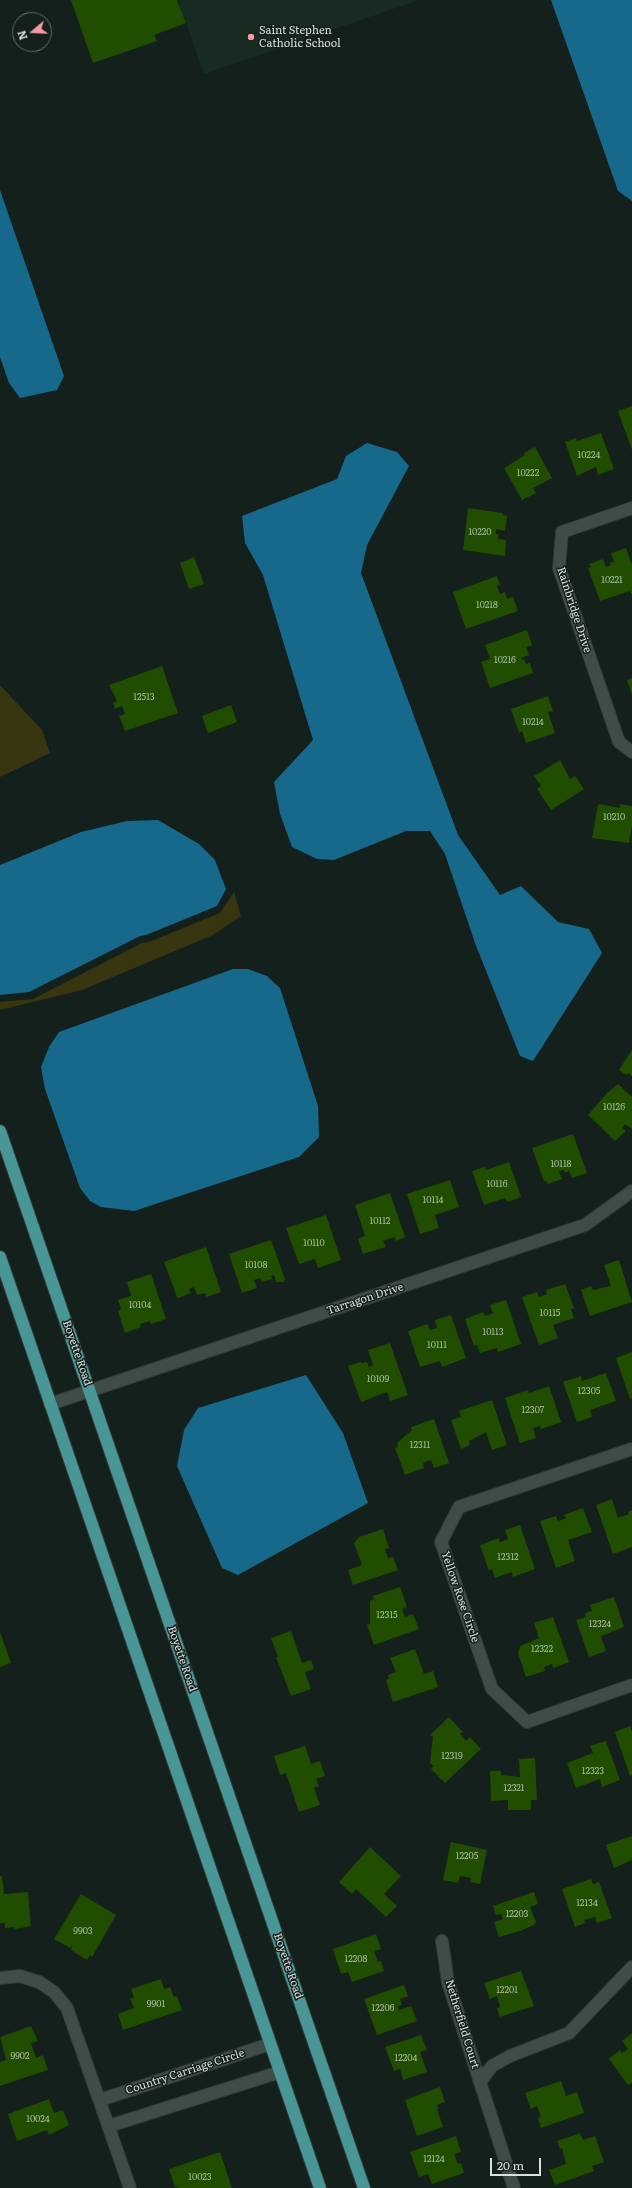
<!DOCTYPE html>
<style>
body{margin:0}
#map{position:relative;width:632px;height:2188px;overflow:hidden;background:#14201b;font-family:Literata,serif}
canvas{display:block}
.north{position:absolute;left:12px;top:12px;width:40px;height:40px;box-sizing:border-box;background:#14201b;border:1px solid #636d69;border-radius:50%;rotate:251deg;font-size:11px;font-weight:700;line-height:16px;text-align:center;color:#d9e1de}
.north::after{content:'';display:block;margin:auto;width:14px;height:18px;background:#f49aa7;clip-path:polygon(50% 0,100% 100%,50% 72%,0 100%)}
.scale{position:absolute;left:490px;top:2158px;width:51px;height:18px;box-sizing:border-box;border:2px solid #d9e1de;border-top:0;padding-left:5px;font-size:12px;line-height:14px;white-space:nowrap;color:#d9e1de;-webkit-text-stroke:3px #14201b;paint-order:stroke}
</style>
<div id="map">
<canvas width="632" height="2188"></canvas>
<div class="north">N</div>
<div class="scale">20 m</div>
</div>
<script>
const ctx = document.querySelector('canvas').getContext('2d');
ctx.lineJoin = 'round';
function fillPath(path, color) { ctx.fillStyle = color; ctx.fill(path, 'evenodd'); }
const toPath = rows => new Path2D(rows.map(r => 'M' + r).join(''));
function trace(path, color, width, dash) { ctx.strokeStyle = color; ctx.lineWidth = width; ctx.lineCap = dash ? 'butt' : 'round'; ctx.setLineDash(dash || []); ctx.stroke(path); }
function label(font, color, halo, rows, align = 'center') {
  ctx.font = font + ' Literata,serif'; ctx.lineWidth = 3; ctx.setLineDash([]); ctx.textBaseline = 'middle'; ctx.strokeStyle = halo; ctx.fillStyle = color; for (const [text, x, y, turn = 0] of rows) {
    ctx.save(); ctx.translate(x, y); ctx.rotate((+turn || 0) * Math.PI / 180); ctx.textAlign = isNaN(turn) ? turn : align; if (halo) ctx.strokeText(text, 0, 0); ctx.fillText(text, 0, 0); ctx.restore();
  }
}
fillPath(toPath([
 [178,0,419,0,204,74]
]), '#172b23');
fillPath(toPath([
 [0,685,42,730,50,753,0,777],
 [234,892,241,916,213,935,82,990,0,1010,0,1002,33,999,142,943,149,942,220,913]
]), '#383511');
fillPath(toPath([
 [551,0,632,0,632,201,618,191],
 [0,190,64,376,57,390,20,398,9,383,0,357],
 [367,443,397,452,409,466,367,545,361,573,458,835,500,895,521,886,558,922,589,929,602,953,533,1061,520,1056,475,943,445,854,430,831,406,831,334,860,317,859,292,847,280,814,274,782,313,740,263,575,245,543,242,516,337,479,346,456],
 [158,820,199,844,215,860,226,889,217,906,146,935,140,936,29,992,0,995,0,865,81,832,127,821],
 [233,969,248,969,267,976,280,988,318,1106,319,1137,299,1157,134,1211,101,1207,90,1201,80,1188,45,1089,41,1067,49,1047,59,1032],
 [306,1375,343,1433,368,1503,238,1575,222,1568,177,1466,184,1430,198,1408]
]), '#16698a');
fillPath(toPath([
 [71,0,177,0,186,23,154,35,157,41,93,63],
 [632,406,632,450,618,411],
 [601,433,614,469,598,475,596,467,577,476,565,442,576,438,577,441],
 [535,447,552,478,533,488,536,493,522,500,504,468,525,455,524,453],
 [468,508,503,513,503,515,507,516,505,531,496,529,496,534,499,534,498,539,506,540,505,556,463,550],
 [626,548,632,565,632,595,630,591,600,601,588,568,591,567,589,564,603,559,606,567,611,565,610,563,614,562,611,553],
 [194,557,204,584,189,589,180,563],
 [497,576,500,585,497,586,500,594,505,592,507,599,513,597,518,611,466,629,453,592],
 [527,630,532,645,526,647,529,655,521,658,522,660,524,659,526,664,530,663,533,673,490,688,481,662,490,659,485,645],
 [162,666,178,713,125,731,119,716,125,714,122,706,115,709,113,703,117,701,109,685],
 [632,678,632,695,627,680],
 [548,696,553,711,548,712,555,733,526,743,522,731,519,733,511,709],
 [231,705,237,722,208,733,202,716],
 [560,760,570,779,575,776,584,789,551,810,537,789,541,786,534,776],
 [598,804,620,808,620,804,632,806,632,826,629,843,592,838],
 [632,1050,632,1076,628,1073,626,1075,619,1070],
 [618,1084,632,1097,632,1129,625,1124,622,1128,626,1131,615,1141,588,1115,607,1093],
 [573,1134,587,1173,572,1178,569,1171,565,1173,564,1170,559,1171,562,1179,548,1184,546,1181,544,1181,532,1148],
 [509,1162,521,1197,507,1202,505,1198,484,1205,472,1171,484,1167,486,1170],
 [450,1180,459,1207,435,1215,439,1228,420,1234,407,1194],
 [390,1193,405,1237,396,1241,394,1237,383,1241,386,1247,363,1254,358,1239,365,1236,355,1205],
 [326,1215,341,1260,318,1268,315,1259,299,1264,286,1228],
 [271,1240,285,1279,284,1282,276,1282,274,1275,271,1276,272,1279,262,1282,260,1278,254,1280,257,1288,242,1293,229,1254],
 [206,1247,221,1292,206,1297,205,1293,197,1295,194,1287,189,1289,191,1293,179,1298,177,1297,164,1262],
 [619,1260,632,1302,590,1316,581,1290,591,1286,593,1290,611,1286,604,1265],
 [151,1274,166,1319,151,1324,150,1321,140,1324,141,1327,125,1333,118,1311,121,1309,118,1300,131,1296,127,1282],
 [565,1284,574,1308,571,1309,574,1318,553,1325,558,1338,539,1345,522,1297,537,1292,539,1297,547,1294,546,1290],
 [506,1300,521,1344,498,1352,497,1348,480,1353,477,1345,474,1346,465,1319,483,1312,485,1316,493,1313,490,1305],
 [451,1315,466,1358,442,1367,440,1361,420,1367,408,1331,427,1324,430,1330,437,1328,435,1320],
 [390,1343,408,1395,390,1401,387,1392,361,1402,348,1366,361,1362,361,1363,367,1362,369,1367,373,1365,368,1350],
 [632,1352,632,1398,630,1399,616,1358],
 [606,1373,616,1401,590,1410,592,1417,577,1422,563,1382,581,1376,582,1381],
 [549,1386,561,1422,541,1429,540,1426,533,1428,536,1438,520,1443,505,1398,528,1390,529,1393],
 [492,1400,507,1445,492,1450,486,1432,469,1441,470,1445,461,1449,451,1420,461,1417,459,1411],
 [434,1419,449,1463,434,1468,431,1460,423,1463,424,1468,405,1475,395,1448,398,1447,397,1443,412,1430,411,1427],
 [612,1499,618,1518,629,1514,628,1512,632,1510,632,1547,613,1554,596,1505],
 [583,1508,592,1532,568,1540,575,1561,556,1568,540,1521,556,1516,558,1521,566,1518,564,1515],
 [520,1525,535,1569,513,1577,512,1572,495,1578,492,1569,489,1571,480,1545,499,1538,500,1542,508,1539,505,1530],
 [383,1529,389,1548,385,1549,388,1558,393,1557,398,1570,353,1585,348,1570,362,1565,354,1543,359,1537],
 [400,1587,407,1607,402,1609,405,1617,413,1614,419,1629,374,1645,367,1625,370,1624,370,1601,374,1599,373,1596],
 [614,1597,624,1627,601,1636,606,1651,589,1657,576,1620,586,1617,585,1613,592,1611,590,1605],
 [553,1617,569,1662,553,1668,552,1664,544,1667,545,1671,526,1677,518,1653,520,1646,539,1638,534,1623],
 [291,1631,302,1663,311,1660,314,1669,305,1672,311,1689,291,1696,276,1657,278,1657,271,1638],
 [0,1632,11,1663,0,1667],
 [415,1649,424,1674,433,1671,438,1687,393,1702,386,1680,389,1679,388,1675,396,1672,390,1658],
 [449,1717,463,1732,460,1734,466,1741,470,1737,481,1749,445,1783,431,1769,434,1766,430,1763,433,1737,430,1735],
 [630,1726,632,1732,632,1775,630,1776,615,1732],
 [606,1741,620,1780,602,1787,600,1779,576,1788,567,1763,593,1753,590,1746],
 [305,1746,311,1764,320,1761,325,1776,316,1779,319,1786,314,1788,320,1805,299,1812,286,1773,280,1775,274,1756],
 [535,1758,537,1800,531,1800,531,1810,508,1810,508,1800,491,1801,490,1771,501,1771,501,1775,520,1777,519,1759],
 [632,1836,632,1860,614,1868,606,1845],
 [451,1842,487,1850,480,1884,470,1882,471,1878,460,1876,458,1883,443,1880],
 [370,1847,401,1876,384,1894,397,1906,386,1917,356,1889,352,1894,339,1882],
 [0,1876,2,1876,4,1894,28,1892,31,1926,15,1929,14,1927,5,1928,5,1923,0,1923],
 [591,1879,593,1884,599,1882,612,1918,597,1923,595,1917,584,1920,585,1923,575,1927,562,1889],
 [534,1892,538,1904,530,1907,536,1922,534,1925,520,1931,499,1937,494,1922,503,1919,501,1914,496,1915,493,1906],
 [81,1894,116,1915,92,1957,90,1955,87,1960,71,1950,72,1945,70,1948,54,1939],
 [376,1934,381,1949,374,1951,378,1962,381,1961,384,1971,352,1982,348,1972,341,1974,333,1949],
 [521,1971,534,2006,500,2017,497,2008,500,2007,497,1996,490,1999,484,1983],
 [161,1979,164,1989,170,1987,174,1997,177,1996,182,2010,123,2030,118,2014,134,2008,130,1999,134,1997,131,1989],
 [404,1985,408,1996,400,1999,402,2005,398,2006,399,2010,411,2006,417,2021,377,2035,364,1999],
 [31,2026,38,2041,31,2043,36,2058,43,2055,48,2070,0,2086,0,2062,6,2060,0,2037],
 [632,2033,632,2082,628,2085,609,2059,620,2050,622,2053,628,2049,622,2041],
 [421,2035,427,2050,420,2052,427,2072,403,2080,400,2069,394,2071,385,2047],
 [561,2081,566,2096,577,2092,584,2113,541,2128,538,2118,541,2117,537,2106,531,2109,525,2093],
 [440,2087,445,2102,437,2105,438,2109,437,2109,443,2127,417,2136,405,2100],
 [49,2099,54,2113,63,2110,69,2125,49,2135,47,2130,17,2141,8,2114],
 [580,2133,583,2140,595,2136,604,2162,592,2166,594,2171,555,2185,549,2170,566,2164,562,2148,560,2149,557,2141],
 [456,2136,461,2152,454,2154,458,2164,461,2163,464,2173,432,2184,428,2174,419,2177,410,2152],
 [220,2152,232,2188,176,2188,179,2185,175,2187,169,2169]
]), '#204d00');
const minor = toPath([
 [632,508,562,532,559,568,619,742,632,752],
 [50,1404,585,1225,632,1191],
 [632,1449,459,1507,441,1542,492,1689,527,1722,632,1685],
 [442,1941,448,1982,480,2082],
 [0,1978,20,1976,39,1982,54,1992,67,2008,130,2188],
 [100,2100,270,2044],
 [109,2126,280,2072],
 [514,2188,480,2082,492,2066,510,2056,569,2033,632,1967]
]);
const major = toPath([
 [0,1131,364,2188],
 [0,1257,320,2188]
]);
trace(minor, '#313936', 14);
trace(major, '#313936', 14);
trace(minor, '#3f4d47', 12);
trace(major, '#499697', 12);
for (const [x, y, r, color] of [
 [251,37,4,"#f49aa7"]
]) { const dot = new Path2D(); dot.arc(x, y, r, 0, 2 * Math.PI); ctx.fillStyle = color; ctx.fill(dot); trace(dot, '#14201b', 1.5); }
label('9px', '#abbca6', null, [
 ["10224",589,455],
 ["10222",528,473],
 ["10220",480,532],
 ["10221",612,580],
 ["10218",487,605],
 ["10216",505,660],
 ["12513",144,697],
 ["10214",533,722],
 ["10210",614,817],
 ["10126",614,1107],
 ["10118",561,1164],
 ["10116",497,1184],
 ["10114",433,1200],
 ["10112",380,1221],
 ["10110",314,1243],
 ["10108",256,1265],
 ["10104",140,1305],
 ["10115",550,1313],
 ["10113",493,1332],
 ["10111",437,1345],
 ["10109",378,1379],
 ["12305",589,1391],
 ["12307",533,1410],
 ["12311",420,1445],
 ["12312",508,1557],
 ["12315",387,1615],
 ["12324",600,1624],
 ["12322",542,1649],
 ["12319",452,1756],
 ["12323",593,1771],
 ["12321",514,1788],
 ["12205",467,1856],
 ["12134",587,1903],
 ["12203",517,1914],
 ["9903",83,1931],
 ["12208",356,1959],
 ["12201",507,1990],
 ["9901",156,2004],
 ["12206",383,2008],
 ["9902",20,2056],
 ["12204",406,2058],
 ["10024",38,2119],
 ["12124",434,2159],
 ["10023",200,2177]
]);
label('11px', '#d9e1de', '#14201b', [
 ["Saint Stephen",259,31],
 ["Catholic School",259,44]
], 'left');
label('11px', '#d9e1de', '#14201b', [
 ["Rainbridge Drive",574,610,72],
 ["Tarragon Drive",365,1299,-18],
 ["Boyette Road",77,1353,71],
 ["Yellow Rose Circle",460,1597,71],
 ["Boyette Road",182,1659,71],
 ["Boyette Road",288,1966,71],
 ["Netherfield Court",462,2024,73],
 ["Country Carriage Circle",185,2072,-18]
]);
</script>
